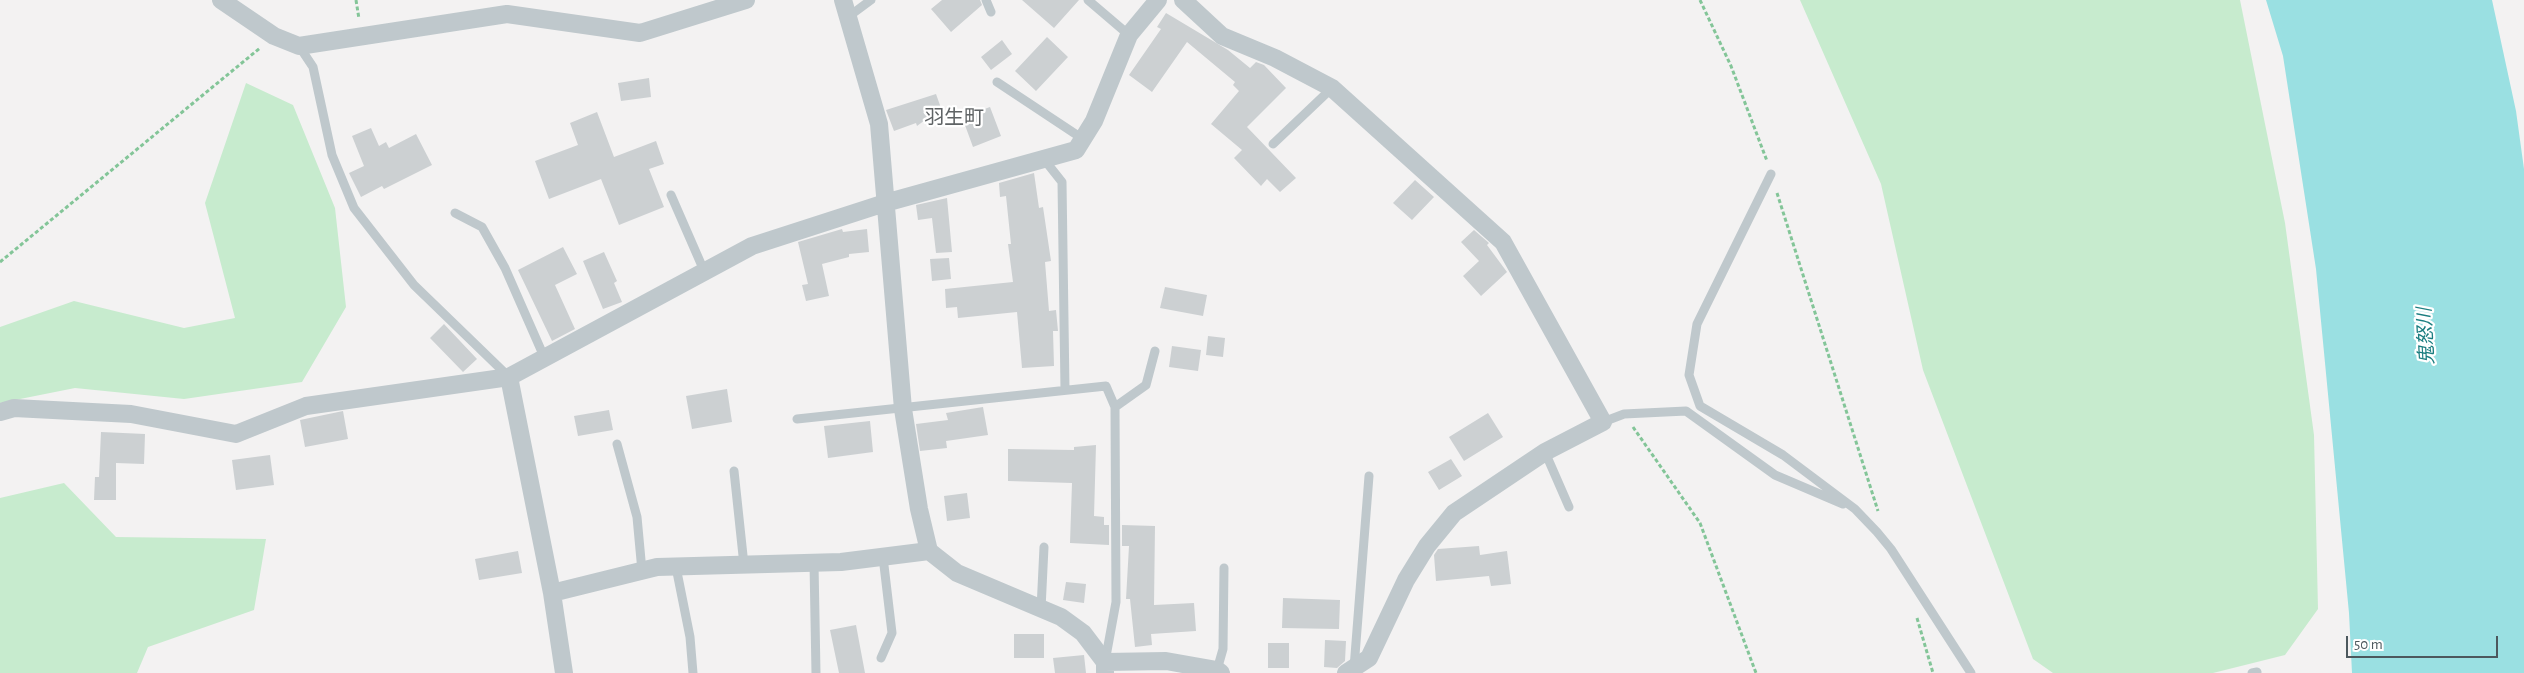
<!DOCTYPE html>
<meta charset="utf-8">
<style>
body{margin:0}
#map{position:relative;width:2524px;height:673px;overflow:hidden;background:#f3f2f2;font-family:"Alegreya Sans",sans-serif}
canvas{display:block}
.scale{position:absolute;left:2346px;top:636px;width:152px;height:22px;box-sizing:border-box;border:2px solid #4c585d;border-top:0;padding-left:6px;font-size:15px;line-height:18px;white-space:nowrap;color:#4c585d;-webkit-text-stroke:4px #fff;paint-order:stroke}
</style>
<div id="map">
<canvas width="2524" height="673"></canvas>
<div class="scale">50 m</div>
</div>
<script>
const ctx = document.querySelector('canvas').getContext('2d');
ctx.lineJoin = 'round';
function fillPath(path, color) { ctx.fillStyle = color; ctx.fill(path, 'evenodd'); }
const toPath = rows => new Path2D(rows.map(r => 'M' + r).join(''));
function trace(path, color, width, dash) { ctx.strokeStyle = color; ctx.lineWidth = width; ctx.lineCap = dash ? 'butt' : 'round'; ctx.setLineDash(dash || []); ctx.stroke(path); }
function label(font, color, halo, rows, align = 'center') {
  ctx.font = font + ' "Alegreya Sans","Noto Sans JP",sans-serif'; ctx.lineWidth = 4.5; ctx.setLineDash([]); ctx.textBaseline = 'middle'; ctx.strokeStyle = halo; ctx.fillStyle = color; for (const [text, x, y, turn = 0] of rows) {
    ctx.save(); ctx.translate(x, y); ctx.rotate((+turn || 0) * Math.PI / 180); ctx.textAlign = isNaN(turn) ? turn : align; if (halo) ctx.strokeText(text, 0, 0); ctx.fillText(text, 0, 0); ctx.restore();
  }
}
fillPath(toPath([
 [1800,0,2240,0,2285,223,2314,435,2318,609,2285,655,2213,673,2053,673,2033,659,1923,370,1881,184],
 [246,83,293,105,335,208,346,307,302,382,184,399,75,388,0,403,0,327,74,301,184,328,235,318,205,203],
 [64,483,116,537,266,539,254,610,148,647,137,673,0,673,0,498]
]), '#c7ebce');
fillPath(toPath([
 [2266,0,2492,0,2516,111,2524,169,2524,673,2352,673,2349,613,2316,269,2283,56]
]), '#9ae0e2');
fillPath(toPath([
 [942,0,980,0,982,5,951,32,931,9],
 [1022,0,1079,0,1054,28],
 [1166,13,1228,50,1250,68,1256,62,1264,65,1286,88,1247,127,1296,178,1280,192,1267,179,1261,186,1234,158,1242,150,1211,124,1239,91,1233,85,1235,82,1187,42,1152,92,1129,75,1161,29,1157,27],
 [1047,37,1068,57,1036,91,1015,71],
 [1002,40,1012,54,991,70,981,57],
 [649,78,651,97,621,101,618,83],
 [936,94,941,108,917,126,916,123,894,131,886,110],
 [990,107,1001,136,973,147,962,117],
 [597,112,614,157,656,141,664,164,649,169,664,207,619,225,601,179,549,199,535,161,578,145,570,123],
 [371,128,379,146,386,142,389,148,416,134,432,165,384,189,382,186,361,197,349,173,364,166,352,136],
 [1034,173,1039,208,1043,207,1051,261,1045,262,1049,311,1056,310,1058,331,1053,331,1054,366,1022,368,1017,312,958,318,957,307,946,308,945,289,1013,282,1008,244,1011,244,1006,196,1000,197,999,183],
 [1415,180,1434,197,1412,220,1393,203],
 [947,198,952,252,936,253,932,218,918,220,916,205],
 [842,229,843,232,867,229,869,252,849,254,849,257,822,264,829,296,806,301,802,285,808,284,798,242],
 [1474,230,1489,243,1487,245,1507,272,1481,296,1463,276,1479,261,1461,242],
 [563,247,577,274,555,285,575,329,552,341,518,270],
 [604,252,617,281,614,283,622,302,603,309,583,261],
 [949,258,951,279,932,281,930,259],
 [1165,287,1207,295,1203,316,1160,308],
 [444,324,477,359,463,372,430,338],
 [1208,336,1225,338,1223,357,1206,355],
 [1172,346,1201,350,1198,371,1169,367],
 [727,389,732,422,692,429,686,396],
 [983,407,988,435,946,441,947,448,920,451,916,424,948,420,946,413],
 [609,410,613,430,578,436,574,416],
 [343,411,348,439,305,447,300,420],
 [1488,413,1503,437,1464,461,1449,437],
 [870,421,873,452,828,458,824,426],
 [101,432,145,434,144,464,116,463,116,500,94,500,95,477,99,477],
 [1096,445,1094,516,1104,517,1104,525,1109,525,1109,545,1070,543,1072,483,1008,481,1008,449,1074,450,1074,447],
 [270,455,274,485,236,490,232,460],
 [1451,459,1462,476,1439,490,1428,472],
 [967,493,970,518,947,521,944,496],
 [1122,525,1155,526,1154,605,1194,603,1196,631,1151,634,1152,645,1135,647,1130,599,1126,599,1129,546,1122,546],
 [1479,546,1480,555,1507,551,1511,584,1491,586,1489,576,1436,581,1434,555,1438,549],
 [518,551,522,573,479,580,475,559],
 [1066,582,1086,584,1084,603,1063,600],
 [1283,598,1340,600,1339,629,1282,628],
 [856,625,865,673,839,673,830,630],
 [1014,634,1044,634,1044,658,1014,658],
 [1325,640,1346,641,1345,661,1337,668,1324,667],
 [1268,643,1289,643,1289,668,1268,668],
 [1084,655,1086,673,1055,673,1053,658]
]), '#ccd0d2');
trace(toPath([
 [356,0,359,19],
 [1700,0,1731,66,1767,161],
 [1777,193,1878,511],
 [0,262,260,48],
 [1633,427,1700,523,1756,673],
 [1917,618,1933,673]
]), '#83c598', 3, [4, 2.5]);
trace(toPath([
 [986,0,991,12],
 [1088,0,1129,35],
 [848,17,871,0],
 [299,46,313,67,332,155,354,208,414,285,509,377],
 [997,82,1083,139],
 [1273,144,1332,88],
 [1043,158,1062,182,1065,390],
 [1771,174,1697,324,1689,375,1700,406,1783,455,1855,509,1877,532,1891,549,1971,673],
 [671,195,705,273],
 [455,213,482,227,505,268,545,359],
 [1115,407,1146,385,1155,351],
 [797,419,1106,386,1115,407,1116,602,1105,662],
 [1603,422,1624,414,1686,411,1775,475,1843,504],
 [617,444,637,517,642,571],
 [1545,452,1569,507],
 [734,471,744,565],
 [814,563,816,673],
 [676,567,690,637,693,673],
 [1041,609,1044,547],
 [881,658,892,633,883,557],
 [1354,668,1369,476],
 [1217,670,1223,649,1224,568],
 [2252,673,2257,672]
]), '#bfc8cc', 9);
trace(toPath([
 [221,0,274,36,299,46,507,14,640,33,746,0],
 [843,0,879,124,903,409,919,509,929,551,957,573,1061,617,1083,633,1105,662,1105,673],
 [1183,0,1222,36,1275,58,1332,88,1503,242,1603,422,1545,452,1454,513,1427,546,1406,580,1369,658,1346,673],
 [509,377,552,593,564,673],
 [0,412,14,408,131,414,236,434,306,406,509,377,752,246,885,203,1076,150,1094,121,1129,35,1158,0],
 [552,593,657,567,841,562,929,551],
 [1105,662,1166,661,1217,670,1221,673]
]), '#bfc8cc', 18);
label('italic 19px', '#1c7e80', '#fff', [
 ["鬼怒川",2426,336,-93]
]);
label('20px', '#5f6365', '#fff', [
 ["羽生町",954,118]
]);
</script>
